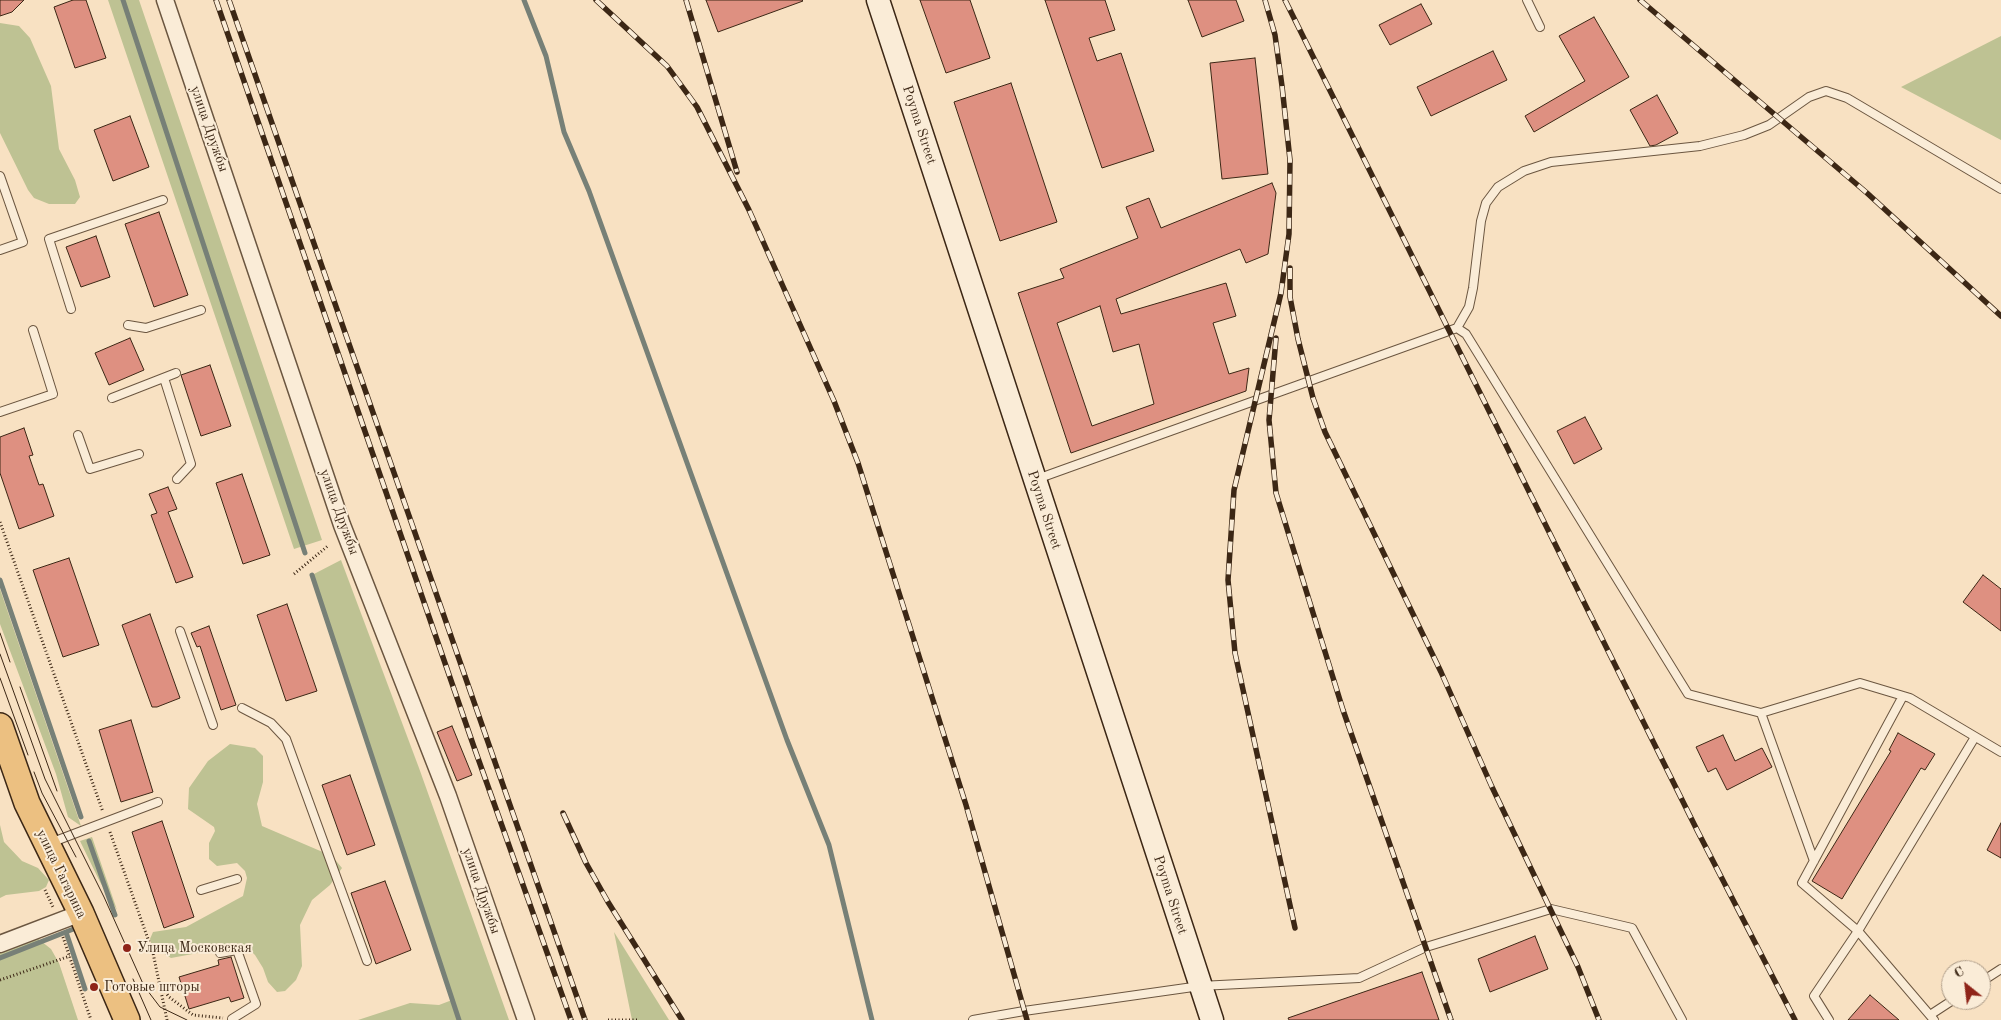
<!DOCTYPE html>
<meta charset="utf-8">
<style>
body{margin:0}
#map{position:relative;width:2001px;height:1020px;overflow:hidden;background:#f8e1c2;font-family:"Old Standard TT",serif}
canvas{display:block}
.north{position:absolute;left:1941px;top:960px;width:50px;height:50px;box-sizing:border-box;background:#faecd7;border:1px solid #ae9d89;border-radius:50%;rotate:331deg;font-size:14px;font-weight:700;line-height:20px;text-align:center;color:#3c2715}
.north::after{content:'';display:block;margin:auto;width:18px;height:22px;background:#8f2418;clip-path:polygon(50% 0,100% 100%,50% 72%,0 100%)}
</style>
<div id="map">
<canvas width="2001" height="1020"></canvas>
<div class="north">С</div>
</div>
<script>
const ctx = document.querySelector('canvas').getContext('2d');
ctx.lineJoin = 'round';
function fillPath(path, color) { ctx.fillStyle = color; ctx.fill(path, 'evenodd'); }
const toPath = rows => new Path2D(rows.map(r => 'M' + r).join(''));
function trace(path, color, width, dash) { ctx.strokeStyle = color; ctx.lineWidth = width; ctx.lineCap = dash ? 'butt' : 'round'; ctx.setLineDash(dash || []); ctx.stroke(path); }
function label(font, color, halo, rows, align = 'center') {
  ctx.font = font + ' "Old Standard TT",serif'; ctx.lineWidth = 4; ctx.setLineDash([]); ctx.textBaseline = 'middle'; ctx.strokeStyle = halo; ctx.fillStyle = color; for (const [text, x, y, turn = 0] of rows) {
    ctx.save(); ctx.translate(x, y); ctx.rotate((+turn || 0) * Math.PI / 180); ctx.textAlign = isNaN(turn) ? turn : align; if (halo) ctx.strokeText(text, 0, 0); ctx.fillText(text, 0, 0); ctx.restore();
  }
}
fillPath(toPath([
 [108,0,139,0,322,540,294,549],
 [0,23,19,26,30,38,51,86,59,149,75,180,80,197,75,204,49,204,34,198,28,190,0,133],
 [2001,36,2001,140,1901,87],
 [341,560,419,768,509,1020,358,1020,410,1003,439,1005,452,1000,312,575],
 [0,589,81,826,68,817,56,774,0,624],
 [230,744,255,748,263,756,263,782,257,804,262,826,332,856,342,868,330,885,312,900,300,925,302,966,296,980,285,991,277,992,268,982,263,968,255,955,250,950,238,947,225,948,171,958,152,946,150,939,153,932,186,927,243,896,247,878,245,871,237,863,217,866,209,859,209,843,215,831,214,827,188,809,189,788,208,761],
 [0,825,4,842,22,861,38,868,49,880,46,887,39,891,6,895,0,898],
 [92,837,117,910,100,882,80,841],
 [614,932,669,1020,632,1020],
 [36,937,51,949,59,963,78,1020,0,1020,0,950]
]), '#bec293');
trace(toPath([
 [123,0,305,553],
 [524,0,546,56,564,132,589,191,787,740,829,845,872,1020],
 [312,575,459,1020],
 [0,580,81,817],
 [89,841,115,915],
 [66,932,85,989],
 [0,958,76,928]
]), '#778077', 5);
const building = toPath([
 [0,0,24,0,12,12,0,16,0,0],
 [73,0,86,0,106,58,75,68,54,7,73,0],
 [706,0,802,0,803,1,718,32,706,0],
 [920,0,970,0,990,58,946,73,920,0],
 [1045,0,1105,0,1115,30,1089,38,1097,61,1121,53,1154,151,1102,168,1045,0],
 [1188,0,1236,0,1244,21,1202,37,1188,0],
 [1421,4,1432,24,1390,45,1379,25,1421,4],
 [1594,17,1629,77,1534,132,1525,116,1585,81,1559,36,1594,17],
 [1493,51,1507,80,1431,116,1417,87,1493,51],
 [1255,58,1268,174,1222,179,1210,63,1255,58],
 [1011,83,1057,222,1000,241,954,102,1011,83],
 [1657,95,1678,133,1656,145,1650,146,1630,110,1657,95],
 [130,116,149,167,113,181,94,130,130,116],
 [1272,183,1276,193,1268,254,1246,263,1240,249,1116,299,1121,314,1226,283,1236,316,1213,323,1229,374,1249,368,1246,391,1071,453,1018,293,1064,278,1060,269,1138,238,1126,207,1149,198,1161,228,1272,183],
 [1100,306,1113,352,1139,344,1154,404,1092,426,1057,323,1100,306],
 [159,212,188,295,154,307,125,224,159,212],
 [96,236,110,277,81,287,66,247,96,236],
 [130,338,144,370,109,385,95,353,130,338],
 [210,365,231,426,201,436,181,375,210,365],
 [1585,417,1602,449,1574,464,1557,431,1585,417],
 [24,428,33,455,29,456,39,485,43,484,54,516,19,529,0,473,0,437,24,428],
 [242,474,270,555,243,564,216,483,242,474],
 [168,487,177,509,168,512,193,577,176,583,151,515,157,513,149,494,168,487],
 [69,558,99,645,63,657,33,570,69,558],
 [1983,575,2001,589,2001,631,1963,602,1983,575],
 [287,604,317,691,286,701,257,615,287,604],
 [150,614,180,698,157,707,152,707,122,625,150,614],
 [209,626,236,705,221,710,200,646,197,647,191,633,209,626],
 [131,720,153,792,121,802,99,730,131,720],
 [452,726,472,775,457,781,437,732,452,726],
 [1898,733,1935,754,1925,770,1921,768,1842,899,1812,881,1891,751,1889,750,1898,733],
 [1723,735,1735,761,1762,748,1772,767,1727,790,1716,768,1708,772,1696,747,1723,735],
 [350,775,375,845,347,855,322,785,350,775],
 [162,821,194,917,164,928,132,832,162,821],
 [2001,823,2001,858,1987,850,2001,823],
 [385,881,411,950,376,964,351,893,385,881],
 [1535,936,1548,969,1490,992,1478,959,1535,936],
 [231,957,244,998,231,1002,229,997,189,1009,179,977,219,965,218,960,231,957],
 [1422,972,1439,1020,1289,1020,1288,1018,1422,972],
 [1870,995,1899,1020,1848,1020,1870,995]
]);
fillPath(building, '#de9081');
trace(building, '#3c2715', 1);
const lane = toPath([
 [1527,0,1540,27],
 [0,176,23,242,0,250],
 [71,309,49,239,163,200],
 [128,325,146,328,201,310],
 [1457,328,1469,307,1473,288,1481,221,1486,203,1498,187,1524,171,1551,162,1700,146,1744,135,1769,125,1809,97,1826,91,1847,98,2001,189],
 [164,378,191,464,177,479],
 [112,398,176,373],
 [0,412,53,394,33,330],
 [78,435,90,469,139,454],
 [1037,479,1457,328,1466,334,1688,694,1761,713,1860,683,1910,698,2001,752],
 [180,631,213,725],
 [242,708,271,723,286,739,367,961],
 [1761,713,1814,861],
 [50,843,158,802],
 [201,890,237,879],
 [220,953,237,950,256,1004,232,1019],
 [1981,982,2001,969],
 [1930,1015,1953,1000],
 [973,1020,1024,1011,1200,986,1359,978,1426,947,1551,909,1632,928,1682,1020],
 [1829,1020,1814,996,1858,931,1802,883,1903,696],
 [1934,1020,1858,931,1975,737]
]);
const street = toPath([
 [165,0,342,525,448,796,526,1020],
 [0,944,81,913]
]);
const secondary = toPath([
 [878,0,1212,1020]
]);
const primary = toPath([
 [0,726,27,803,81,913,127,1020]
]);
trace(lane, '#6b5640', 10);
trace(street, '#6b5640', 19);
trace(secondary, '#3c2715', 25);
trace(primary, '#3c2715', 28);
trace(toPath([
 [0,522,103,812],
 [294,574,329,545],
 [110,832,153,953,167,1020],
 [45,890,53,907],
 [63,937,91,1020],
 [0,980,70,956],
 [161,986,169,997,193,1015,223,1018],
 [608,1020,638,1020]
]), '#3c2715', 3, [1, 2.5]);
trace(lane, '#faecd7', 8);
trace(street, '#faecd7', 16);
trace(secondary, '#faecd7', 22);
trace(primary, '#ecc081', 25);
trace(toPath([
 [0,633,10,662],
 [0,654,45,779,104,897,144,986,160,1007,187,1020],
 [0,678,28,755],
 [20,687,57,791],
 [34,772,42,793,76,857],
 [133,979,151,1020]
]), '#3c2715', 1);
const rail = toPath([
 [216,0,474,747,571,1020],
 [229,0,585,1020],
 [596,0,667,66,697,107,749,210,834,401,858,463,966,805,1027,1020],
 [686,0,737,172],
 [1265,0,1275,35,1282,86,1290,160,1289,234,1281,293,1234,490,1228,580,1235,653,1295,928],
 [1285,0,1698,832,1795,1020],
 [1640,0,1867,193,2001,316],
 [1290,268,1290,297,1298,339,1313,398,1325,432,1441,672,1492,787,1578,967,1599,1020],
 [1276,338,1269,420,1276,493,1343,710,1451,1020],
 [563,813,586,863,608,902,682,1020]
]);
trace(rail, '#3c2715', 5.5);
trace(rail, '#faecd7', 4, [11]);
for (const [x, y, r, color] of [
 [127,948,5,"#8f2418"],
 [94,987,5,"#8f2418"]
]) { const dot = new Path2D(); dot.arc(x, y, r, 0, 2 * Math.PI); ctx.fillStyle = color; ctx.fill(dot); trace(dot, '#faecd7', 2); }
label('14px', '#3c2715', '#faecd7', [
 ["Poyma Street",919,125,72],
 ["улица Дружбы",209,129,71],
 ["Poyma Street",1044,510,72],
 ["улица Дружбы",339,512,70],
 ["улица Гагарина",61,874,64],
 ["улица Дружбы",481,891,71],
 ["Poyma Street",1170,895,72]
]);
label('14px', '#3c2715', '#faecd7', [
 ["Улица Московская",137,948],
 ["Готовые шторы",104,987]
], 'left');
</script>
